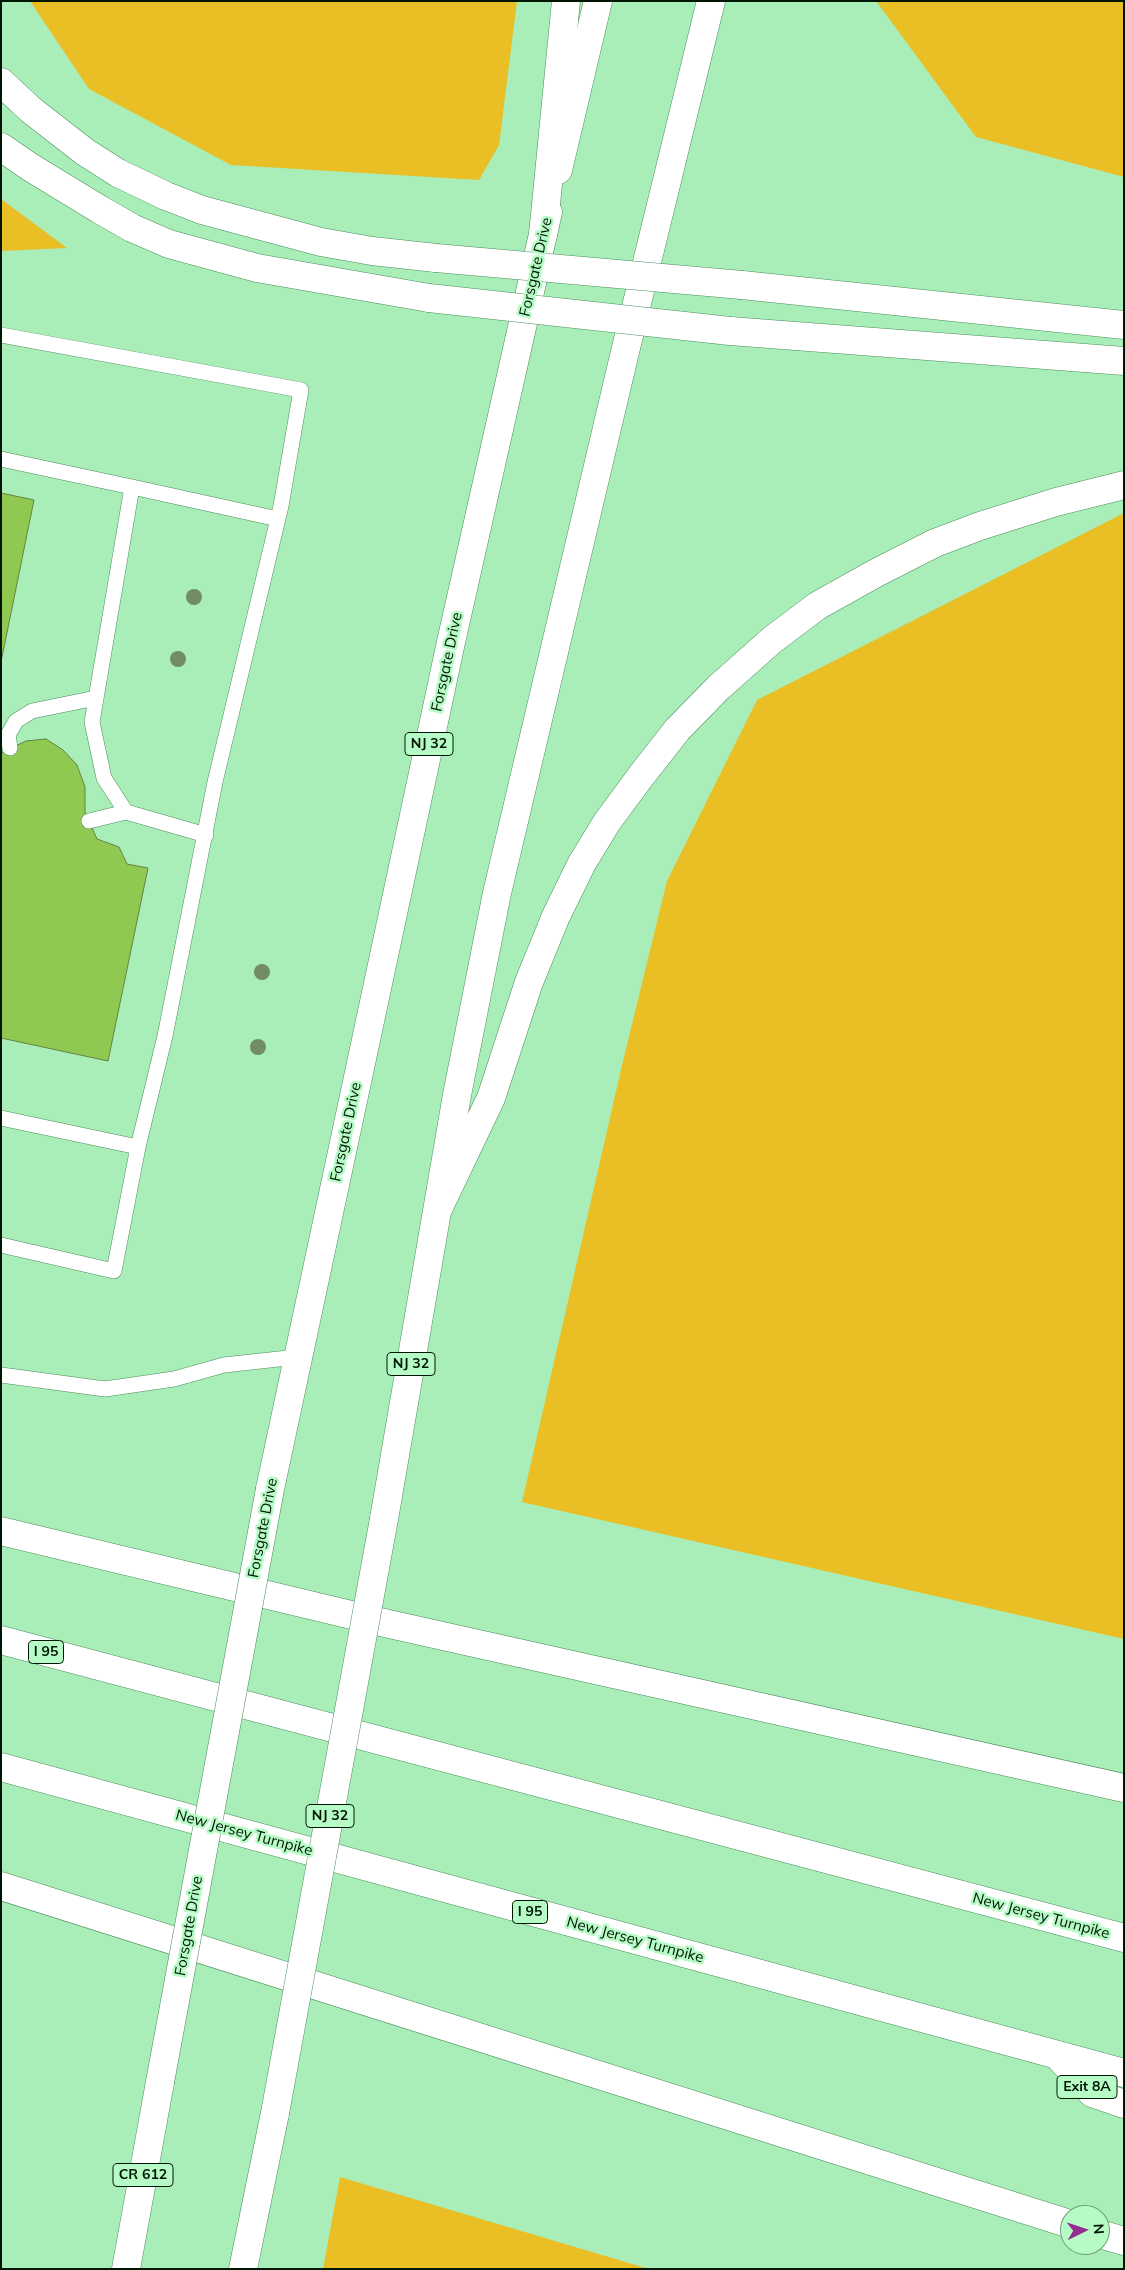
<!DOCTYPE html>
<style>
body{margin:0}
#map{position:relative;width:1125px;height:2270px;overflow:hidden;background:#a9eeb8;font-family:Mulish,sans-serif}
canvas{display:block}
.frame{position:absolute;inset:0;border:2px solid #001604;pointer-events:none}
.north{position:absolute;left:1060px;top:2205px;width:50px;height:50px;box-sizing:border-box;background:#b6fbc5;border:1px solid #6d9f78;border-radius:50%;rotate:86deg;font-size:14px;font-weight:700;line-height:20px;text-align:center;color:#001604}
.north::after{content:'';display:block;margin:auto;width:18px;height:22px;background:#952c8f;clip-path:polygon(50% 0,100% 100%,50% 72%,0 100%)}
</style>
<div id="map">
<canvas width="1125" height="2270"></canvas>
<div class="frame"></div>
<div class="north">N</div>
</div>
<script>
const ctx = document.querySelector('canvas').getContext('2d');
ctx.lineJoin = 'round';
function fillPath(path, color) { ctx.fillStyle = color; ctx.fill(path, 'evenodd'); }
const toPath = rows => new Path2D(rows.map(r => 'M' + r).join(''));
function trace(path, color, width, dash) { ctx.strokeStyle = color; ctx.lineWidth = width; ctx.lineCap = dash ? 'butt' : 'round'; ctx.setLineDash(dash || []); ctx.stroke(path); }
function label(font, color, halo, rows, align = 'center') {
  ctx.font = font + ' Mulish,sans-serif'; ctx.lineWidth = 5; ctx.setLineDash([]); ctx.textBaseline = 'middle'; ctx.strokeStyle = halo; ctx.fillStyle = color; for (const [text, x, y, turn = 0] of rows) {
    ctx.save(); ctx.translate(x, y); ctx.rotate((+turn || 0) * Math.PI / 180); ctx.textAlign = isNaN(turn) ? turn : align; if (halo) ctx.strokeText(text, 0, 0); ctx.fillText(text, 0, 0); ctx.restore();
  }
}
fillPath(toPath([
 [30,1,517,1,499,145,479,180,231,165,89,89],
 [876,1,1124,1,1124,177,976,137],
 [1,199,67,248,1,251],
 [1124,513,1124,1639,522,1502,623,1061,667,881,757,700],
 [340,2177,649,2269,323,2269]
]), '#eabe25');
const building = toPath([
 [1,493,34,500,1,662,1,493],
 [46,739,63,750,77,765,85,787,85,812,97,839,119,847,127,864,148,868,108,1061,1,1038,1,753,26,741,46,739]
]);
fillPath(building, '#90c952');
trace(building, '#638341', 1);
const service = toPath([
 [1,335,301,390,281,506,215,782,165,1036,138,1147,1,1118],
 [1,459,132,487,92,722,104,778,126,812,206,835],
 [132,487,278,519],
 [10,748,8,735,16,721,32,711,96,698],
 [89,821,126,812],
 [1,1245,114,1271,138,1147],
 [1,1375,105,1389,174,1379,224,1365,297,1357]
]);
const primary = toPath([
 [558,170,598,1],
 [270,1489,451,642,548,212],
 [384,1519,457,1095,497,893,624,356,711,1],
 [126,2269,160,2082],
 [243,2269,275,2113]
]);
const motorway = toPath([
 [1,82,31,110,85,152,118,173,166,196,202,210,321,242,372,251,436,258],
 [1,147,30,167,99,209,132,228,169,244,257,268,429,298],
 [543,235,566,1],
 [742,285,1124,325],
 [730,331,1124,361],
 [438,1209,491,1098,529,982,556,916,582,863,607,822,641,776,677,730,718,688,772,640,817,606,876,573,935,543,980,526,1056,502,1124,485],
 [1,1531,389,1624,1124,1788],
 [1,1640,1124,1938],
 [1,1767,1124,2073],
 [1,1886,1070,2224],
 [1059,2057,1092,2093,1124,2104],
 [1100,2234,1124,2241]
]);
trace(service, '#4b8d5c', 16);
trace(primary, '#4b8d5c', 29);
trace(motorway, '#4b8d5c', 29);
trace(service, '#fff', 15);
trace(primary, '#fff', 28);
trace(motorway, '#fff', 28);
const primaryBridge = toPath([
 [160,2082,270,1489],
 [275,2113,384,1519]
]);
const motorwayBridge = toPath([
 [436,258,742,285],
 [429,298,730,331]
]);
trace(primaryBridge, '#4b8d5c', 29, []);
trace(motorwayBridge, '#4b8d5c', 29, []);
trace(primaryBridge, '#fff', 28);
trace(motorwayBridge, '#fff', 28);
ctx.fillStyle = '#718c67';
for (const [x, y] of [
 [194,597],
 [178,659],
 [262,972],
 [258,1047]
]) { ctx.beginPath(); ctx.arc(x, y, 8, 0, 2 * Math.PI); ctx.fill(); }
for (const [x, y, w] of [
 [429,744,48],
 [411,1364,48],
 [46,1652,35],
 [330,1816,48],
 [530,1912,35],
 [1087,2087,60],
 [143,2175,60]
]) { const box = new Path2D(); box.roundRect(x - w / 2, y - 11.5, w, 23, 4); ctx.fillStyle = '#b6fbc5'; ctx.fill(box); trace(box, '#001604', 1); }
label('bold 14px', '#001604', null, [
 ["NJ 32",429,744],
 ["NJ 32",411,1364],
 ["I 95",46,1652],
 ["NJ 32",330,1816],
 ["I 95",530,1912],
 ["Exit 8A",1087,2087],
 ["CR 612",143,2175]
]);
label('15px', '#001604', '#b6fbc5', [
 ["Forsgate Drive",536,267,-77],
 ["Forsgate Drive",447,662,-78],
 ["Forsgate Drive",346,1132,-78],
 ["Forsgate Drive",263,1528,-79],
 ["New Jersey Turnpike",244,1833,15],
 ["New Jersey Turnpike",1041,1916,15],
 ["Forsgate Drive",189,1926,-80],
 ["New Jersey Turnpike",635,1940,15]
]);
</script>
